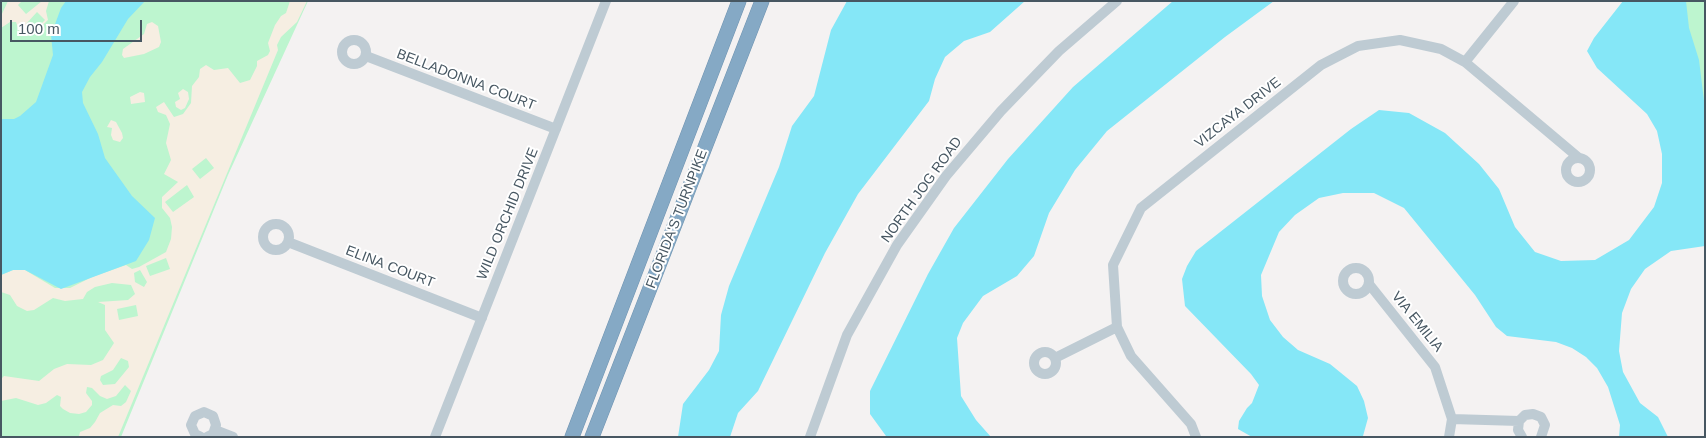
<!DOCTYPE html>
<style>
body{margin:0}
#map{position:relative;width:1706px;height:438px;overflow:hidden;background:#f4f2f2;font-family:Helvetica,sans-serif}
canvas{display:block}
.frame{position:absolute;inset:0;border:2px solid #475762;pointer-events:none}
.scale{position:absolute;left:10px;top:20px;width:132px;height:22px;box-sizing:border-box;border:2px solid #475762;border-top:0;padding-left:6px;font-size:15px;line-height:18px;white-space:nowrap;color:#475762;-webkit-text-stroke:4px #fff;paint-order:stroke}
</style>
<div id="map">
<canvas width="1706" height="438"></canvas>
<div class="frame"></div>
<div class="scale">100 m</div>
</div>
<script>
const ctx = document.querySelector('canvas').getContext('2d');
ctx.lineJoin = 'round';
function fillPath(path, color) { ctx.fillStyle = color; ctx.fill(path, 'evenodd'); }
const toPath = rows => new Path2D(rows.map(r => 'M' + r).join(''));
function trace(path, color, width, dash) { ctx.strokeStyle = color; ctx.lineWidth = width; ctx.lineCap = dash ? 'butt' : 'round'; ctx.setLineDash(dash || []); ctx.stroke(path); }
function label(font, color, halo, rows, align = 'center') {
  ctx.font = font + ' Helvetica,sans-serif'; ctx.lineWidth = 4; ctx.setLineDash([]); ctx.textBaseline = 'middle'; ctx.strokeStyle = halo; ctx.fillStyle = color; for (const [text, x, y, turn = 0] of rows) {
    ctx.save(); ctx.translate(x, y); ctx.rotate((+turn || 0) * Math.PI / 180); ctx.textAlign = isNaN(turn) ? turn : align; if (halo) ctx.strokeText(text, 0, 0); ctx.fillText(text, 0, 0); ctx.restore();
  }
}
fillPath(toPath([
 [1,1,308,1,228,175,121,437,1,437],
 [1667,1,1705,1,1705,122]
]), '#bdf5cf');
fillPath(toPath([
 [8,1,22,1,18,5,26,14,42,1,49,1,46,11,48,20,33,34,23,27,20,34,16,22,10,22,1,28,1,16],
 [37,12,45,20,34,31,26,24],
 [290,1,307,1,297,22,281,37,277,45,278,50,118,437,79,436,80,432,90,428,95,422,100,413,113,405,121,406,126,402,131,391,125,385,116,396,107,399,100,396,92,388,87,387,86,393,92,401,92,405,86,412,79,414,70,413,63,409,60,406,61,397,57,395,46,403,38,405,16,398,1,401,1,379,4,376,39,381,54,369,67,364,91,365,103,360,114,343,105,330,105,305,98,302,128,300,135,294,131,285,112,283,95,287,87,292,83,299,65,301,53,298,34,310,27,311,17,306,10,295,1,292,1,275,13,270,25,270,55,288,70,288,92,277,126,265,132,269,139,267,166,252,171,239,172,227,170,218,162,208,162,197,178,182,164,174,171,160,166,143,170,124,166,115,158,112,156,107,164,102,174,117,183,114,191,103,192,86,199,77,200,69,206,65,214,70,228,68,240,83,250,80,257,66,257,61,268,55,270,51,268,43,275,25,281,16,286,13],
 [206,158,214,168,200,179,192,169],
 [187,185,194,197,173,212,165,202],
 [166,258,170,269,150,276,146,266],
 [140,270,147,282,144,287,135,282,134,273],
 [136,305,138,316,119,320,117,309],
 [121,358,128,361,129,367,115,384,103,385,100,380,101,376,113,370],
 [152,22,158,26,161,42,159,47,144,54,124,58,122,55,123,49,144,34,147,24],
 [183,89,188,92,189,99,185,108,181,110,176,107,175,102,180,99,178,93],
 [140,92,144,93,145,102,131,104,130,97],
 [111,120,116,122,122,133,123,138,120,142,113,140,111,135,112,128,107,127]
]), '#f6eee2');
fillPath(toPath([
 [66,1,145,1,128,19,102,62,90,77,82,92,83,103,98,134,105,158,132,196,155,218,149,240,136,261,61,289,25,270,13,270,1,275,1,119,14,119,20,116,36,102,53,55,51,35,61,8],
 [847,1,1025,1,990,32,964,41,945,57,935,79,929,101,858,194,825,253,758,391,738,413,730,437,678,437,683,404,709,370,719,351,721,315,729,286,779,167,792,126,814,96,831,30],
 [1173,1,1274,1,1225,37,1107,131,1075,170,1049,213,1034,256,1017,276,983,296,963,323,957,338,961,396,976,420,991,437,886,436,870,414,870,391,928,274,954,228,1008,159,1073,87],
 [1623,1,1686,1,1689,28,1699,60,1705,109,1705,246,1671,251,1645,269,1631,289,1622,313,1619,351,1623,372,1640,403,1658,417,1668,437,1619,437,1620,425,1608,387,1597,368,1586,357,1572,348,1556,342,1507,336,1496,327,1475,295,1404,208,1374,193,1343,193,1319,198,1295,215,1279,232,1261,275,1262,296,1270,320,1283,337,1298,350,1330,364,1357,386,1364,401,1368,418,1363,436,1252,437,1238,429,1239,421,1247,408,1252,403,1259,385,1251,374,1185,306,1182,279,1187,266,1196,251,1351,129,1379,110,1409,113,1445,133,1479,164,1499,189,1515,227,1535,252,1561,261,1595,260,1629,240,1654,207,1662,183,1662,154,1657,131,1647,114,1597,68,1587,51,1594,38]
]), '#85e7f7');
const highway = toPath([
 [572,437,739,1],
 [592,437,762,1]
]);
trace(highway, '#7094b1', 15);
trace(toPath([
 '342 52a12 12 0 1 1 24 0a12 12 0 1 1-24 0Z',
 [366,56,556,129],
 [1465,62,1514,1],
 '1566 170a12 12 0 1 1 24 0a12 12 0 1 1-24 0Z',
 '263 237a13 13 0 1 1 26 0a13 13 0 1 1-26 0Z',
 [288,242,482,318],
 '1343 281a13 13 0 1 1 26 0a13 13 0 1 1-26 0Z',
 [1369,284,1435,367,1452,419,1449,437],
 '1034 363a11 11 0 1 1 22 0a11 11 0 1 1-22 0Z',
 [1055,358,1117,327],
 [1452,419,1519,421],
 [215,430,233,437],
 [201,437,195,434,191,425,195,416,204,412,213,416,216,425,213,434,207,437],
 [435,437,606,1],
 [810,437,847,335,897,245,946,176,1001,111,1059,51,1117,1],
 [1196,437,1191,424,1131,356,1117,327,1113,265,1141,208,1321,65,1358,46,1400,40,1441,49,1465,62,1579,158],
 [1522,437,1518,430,1519,421,1525,415,1533,414,1541,417,1545,425,1541,437]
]), '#becbd3', 10);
trace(highway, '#85a9c5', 14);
label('14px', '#475762', '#fff', [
 ["BELLADONNA COURT",466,80,21],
 ["VIZCAYA DRIVE",1238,113,-38],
 ["NORTH JOG ROAD",922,190,-54],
 ["WILD ORCHID DRIVE",508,214,-68],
 ["FLORIDA'S TURNPIKE",677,219,-69],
 ["ELINA COURT",390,267,21],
 ["VIA EMILIA",1417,322,51]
]);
</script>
